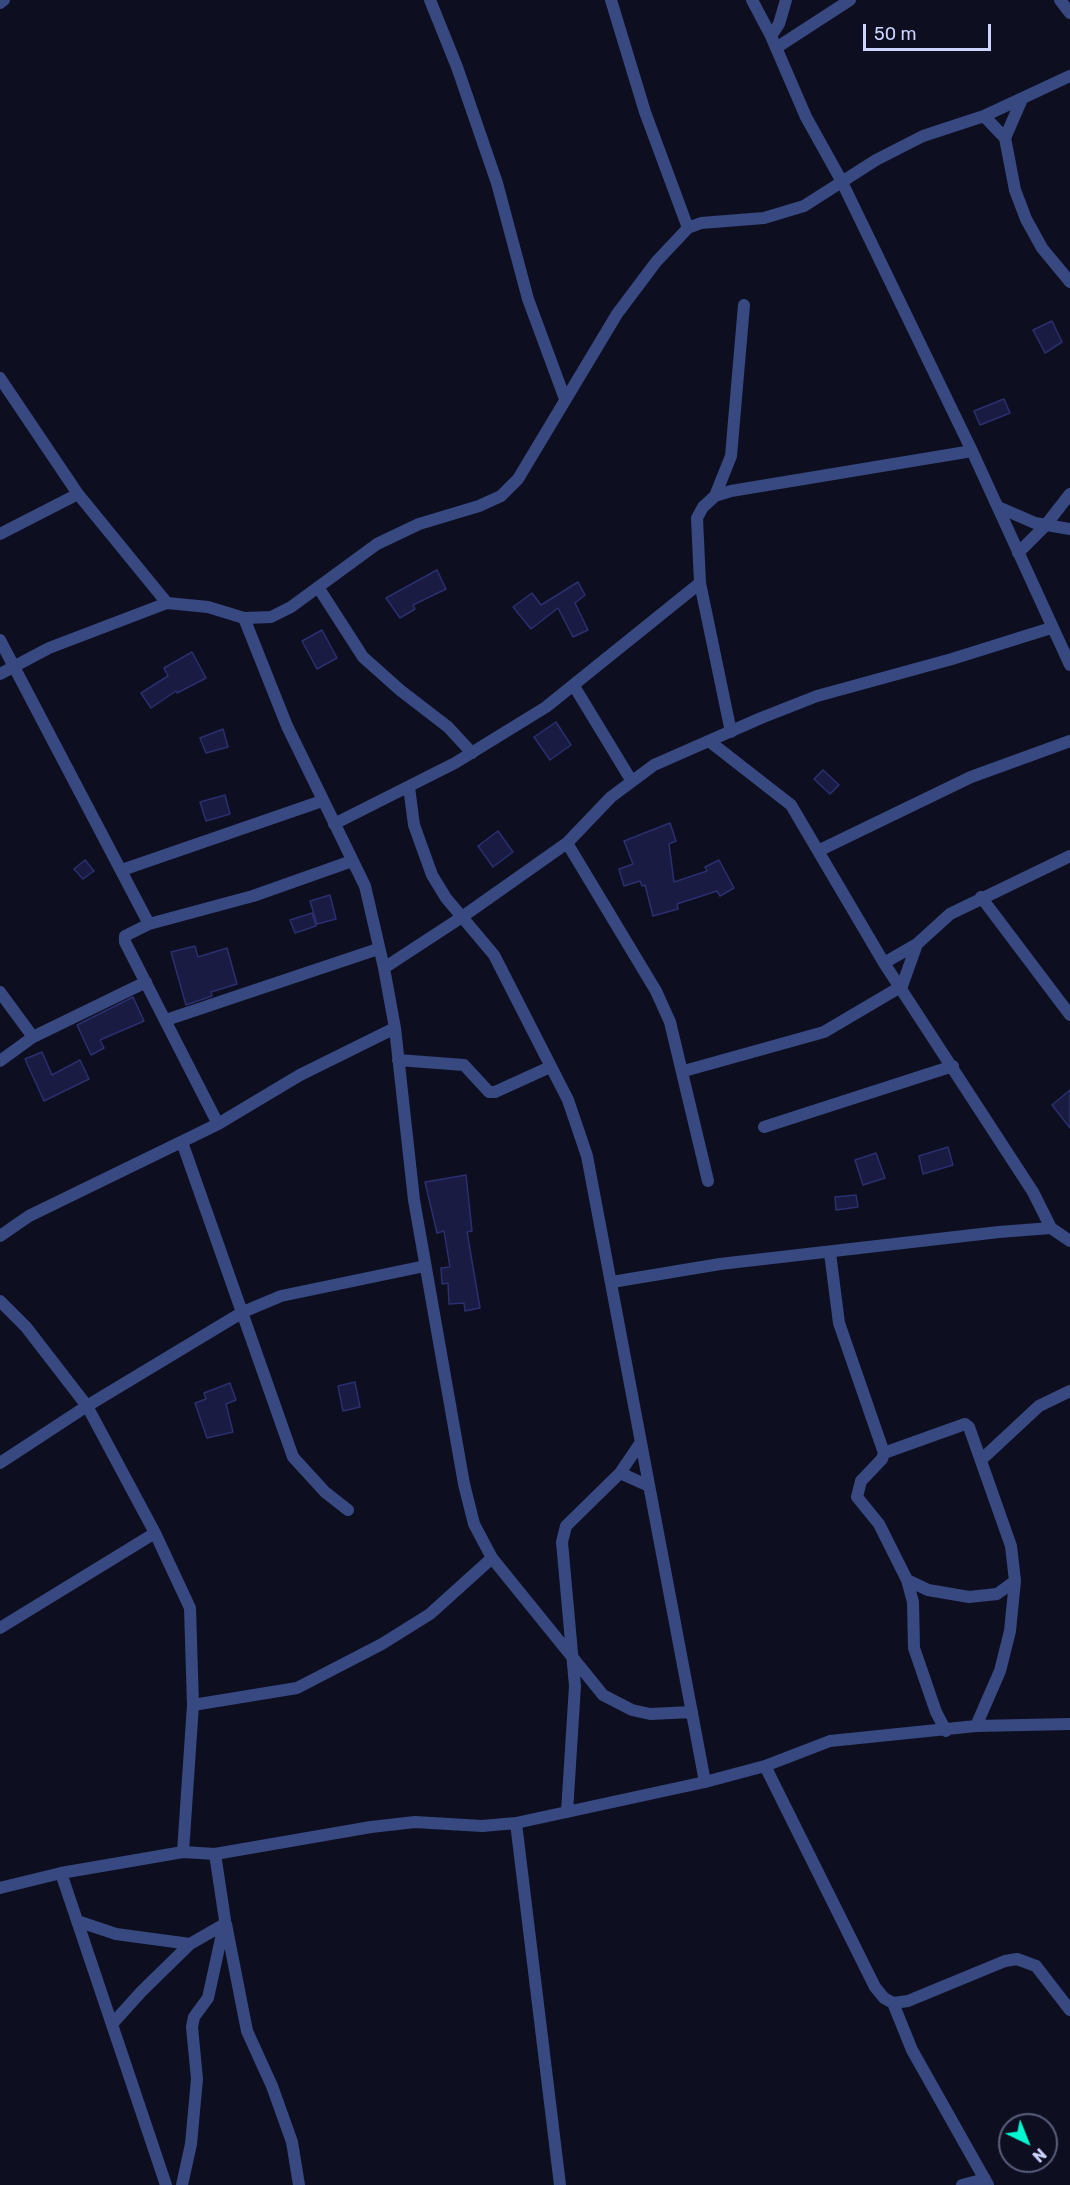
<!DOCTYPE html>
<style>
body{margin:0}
#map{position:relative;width:1070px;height:2185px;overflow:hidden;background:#0d0f21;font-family:Rubik,sans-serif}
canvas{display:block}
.north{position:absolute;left:998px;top:2113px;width:60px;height:60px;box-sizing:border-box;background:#0d0f21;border:2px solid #5a5e7a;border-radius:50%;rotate:137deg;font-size:16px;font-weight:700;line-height:24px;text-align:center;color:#cdd4ff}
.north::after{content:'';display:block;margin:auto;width:21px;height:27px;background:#01f7d1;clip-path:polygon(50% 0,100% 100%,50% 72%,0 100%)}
.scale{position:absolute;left:863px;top:24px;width:128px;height:27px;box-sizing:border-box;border:3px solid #cdd4ff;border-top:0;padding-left:8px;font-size:18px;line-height:21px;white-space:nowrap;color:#cdd4ff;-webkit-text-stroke:4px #0d0f21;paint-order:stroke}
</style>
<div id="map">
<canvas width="1070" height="2185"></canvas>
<div class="north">N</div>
<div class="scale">50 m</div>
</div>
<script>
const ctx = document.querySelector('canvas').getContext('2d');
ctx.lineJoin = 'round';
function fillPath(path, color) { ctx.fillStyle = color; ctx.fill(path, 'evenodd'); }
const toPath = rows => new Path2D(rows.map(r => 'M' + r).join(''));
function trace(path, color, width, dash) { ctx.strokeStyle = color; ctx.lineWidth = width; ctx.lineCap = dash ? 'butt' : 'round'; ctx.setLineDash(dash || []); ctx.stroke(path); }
const building = toPath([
 [1052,321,1062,342,1045,353,1033,330,1052,321],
 [1004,399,1010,413,980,425,974,411,1004,399],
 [437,570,446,589,413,605,415,609,400,618,386,598,437,570],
 [578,582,585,595,575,603,588,630,573,637,558,608,531,629,513,607,532,593,541,605,578,582],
 [322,630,337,658,317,669,302,641,322,630],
 [192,652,206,678,177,693,176,691,151,708,141,693,168,676,164,668,192,652],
 [556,722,571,745,550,760,534,737,556,722],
 [223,729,228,747,206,753,200,738,223,729],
 [823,770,839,785,830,794,814,779,823,770],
 [225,795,230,814,206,821,200,802,225,795],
 [670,823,676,841,669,844,674,882,707,871,705,867,719,860,734,888,720,896,717,891,677,904,678,909,653,916,645,885,642,886,640,881,624,886,619,869,633,864,624,841,670,823],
 [498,831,513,852,493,867,478,846,498,831],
 [85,860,94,871,83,879,74,869,85,860],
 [330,895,336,919,317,924,310,901,330,895],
 [312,913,316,926,295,933,290,920,312,913],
 [195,946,198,957,227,948,237,984,211,992,212,996,186,1005,171,952,195,946],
 [133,997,144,1021,100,1040,104,1048,91,1055,77,1025,133,997],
 [42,1052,52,1075,80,1060,89,1079,44,1101,25,1059,42,1052],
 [1070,1090,1070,1128,1052,1105,1070,1090],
 [948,1147,953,1165,923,1174,919,1156,948,1147],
 [876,1153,885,1178,863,1185,855,1160,876,1153],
 [466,1175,472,1231,467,1232,480,1308,465,1311,464,1303,449,1304,448,1283,442,1284,441,1268,450,1267,444,1231,437,1233,425,1182,466,1175],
 [856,1195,858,1207,836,1210,835,1197,856,1195],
 [355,1382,360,1407,343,1411,338,1386,355,1382],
 [230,1383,236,1400,226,1404,233,1432,207,1438,195,1403,206,1399,204,1393,230,1383]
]);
fillPath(building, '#191b42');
trace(building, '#2b2f6e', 1.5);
trace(toPath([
 [430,0,457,67,497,183,528,299,565,399],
 [611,0,645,112,688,228],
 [752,0,771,36,806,117,841,180,972,451,1070,665],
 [1060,0,1070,13],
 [0,3,4,0],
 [771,36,779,24,786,0],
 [776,48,850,0],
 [1022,99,1005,138,1015,190,1026,219,1042,248,1070,282],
 [984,116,1005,138],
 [0,378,78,494,167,603],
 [715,496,731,456,744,305],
 [998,507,1035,523,1070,529],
 [0,534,78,494],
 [1018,553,1045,526,1070,494],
 [318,587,363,657,400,690,448,727,472,753],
 [244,618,287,726,365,886,384,968],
 [0,640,149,924],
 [0,674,49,648,167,603,208,607,244,618,271,617,291,607,377,544,419,524,479,506,501,496,518,479,617,314,656,262,688,228,701,223,764,218,804,206,876,160,923,136,984,116,1070,76],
 [574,686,631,780],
 [731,732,700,583,697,518,703,507,715,496,731,491,972,451],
 [709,741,791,805,884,963,1033,1192,1051,1228],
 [409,787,414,825,432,875,446,898,494,955,568,1100,587,1156,705,1782],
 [334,824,455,763,546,707,700,583],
 [567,843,656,991,670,1022,708,1181],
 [820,850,971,777,1070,741],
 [122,870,322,801],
 [981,897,1070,1015],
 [884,963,917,944,950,914,1070,856],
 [0,992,33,1037],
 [166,1020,378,949],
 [395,1028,414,1200,464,1484,474,1524,492,1558,603,1695,632,1710,650,1714,692,1712],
 [398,1060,464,1065,489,1092,495,1092,550,1067],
 [0,1061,33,1037,146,982],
 [684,1071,824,1032,902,986,917,944],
 [218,1124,125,942,125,936,149,924,253,896,352,861],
 [764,1127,953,1066],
 [182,1142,293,1457,325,1492,348,1510],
 [0,1236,29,1216,218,1124,300,1075,395,1028,384,968,462,917,567,843,611,797,654,765,761,718,817,696,952,659,1051,628],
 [830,1253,839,1323,884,1453,882,1459,861,1481,857,1497,879,1524,907,1580,913,1602,914,1648,936,1712,946,1731],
 [612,1282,720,1264,999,1232,1051,1228,1070,1241],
 [0,1301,26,1327,87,1406,155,1533,190,1608,193,1705,183,1852],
 [884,1453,965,1424,969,1427,1011,1546,1015,1581,1010,1631,1000,1671,976,1726],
 [981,1460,1039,1406,1070,1391],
 [0,1463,87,1406,243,1312,281,1296,425,1266],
 [620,1473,649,1486],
 [907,1580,928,1590,969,1597,997,1594,1015,1581],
 [0,1628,155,1533],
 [193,1705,297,1688,382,1644,430,1614,492,1558],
 [765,1766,875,1987,884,1998,893,2003,908,2001,1005,1961,1017,1959,1036,1966,1070,2010],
 [567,1812,575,1686,562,1542,566,1526,620,1473,641,1442],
 [516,1823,560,2185],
 [61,1873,166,2185],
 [0,1888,61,1873,183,1852,215,1854,371,1827,415,1822,482,1826,516,1823,705,1782,765,1766,830,1741,976,1726,1070,1724],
 [77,1921,116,1934,190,1944],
 [226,1924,247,2031,272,2086,292,2142,299,2185],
 [893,2003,912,2050,988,2185],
 [113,2023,141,1992,190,1944,223,1925],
 [182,2185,191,2144,197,2079,192,2027,194,2017,208,1998,225,1920,215,1854],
 [962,2185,985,2179]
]), '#384880', 12);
</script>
